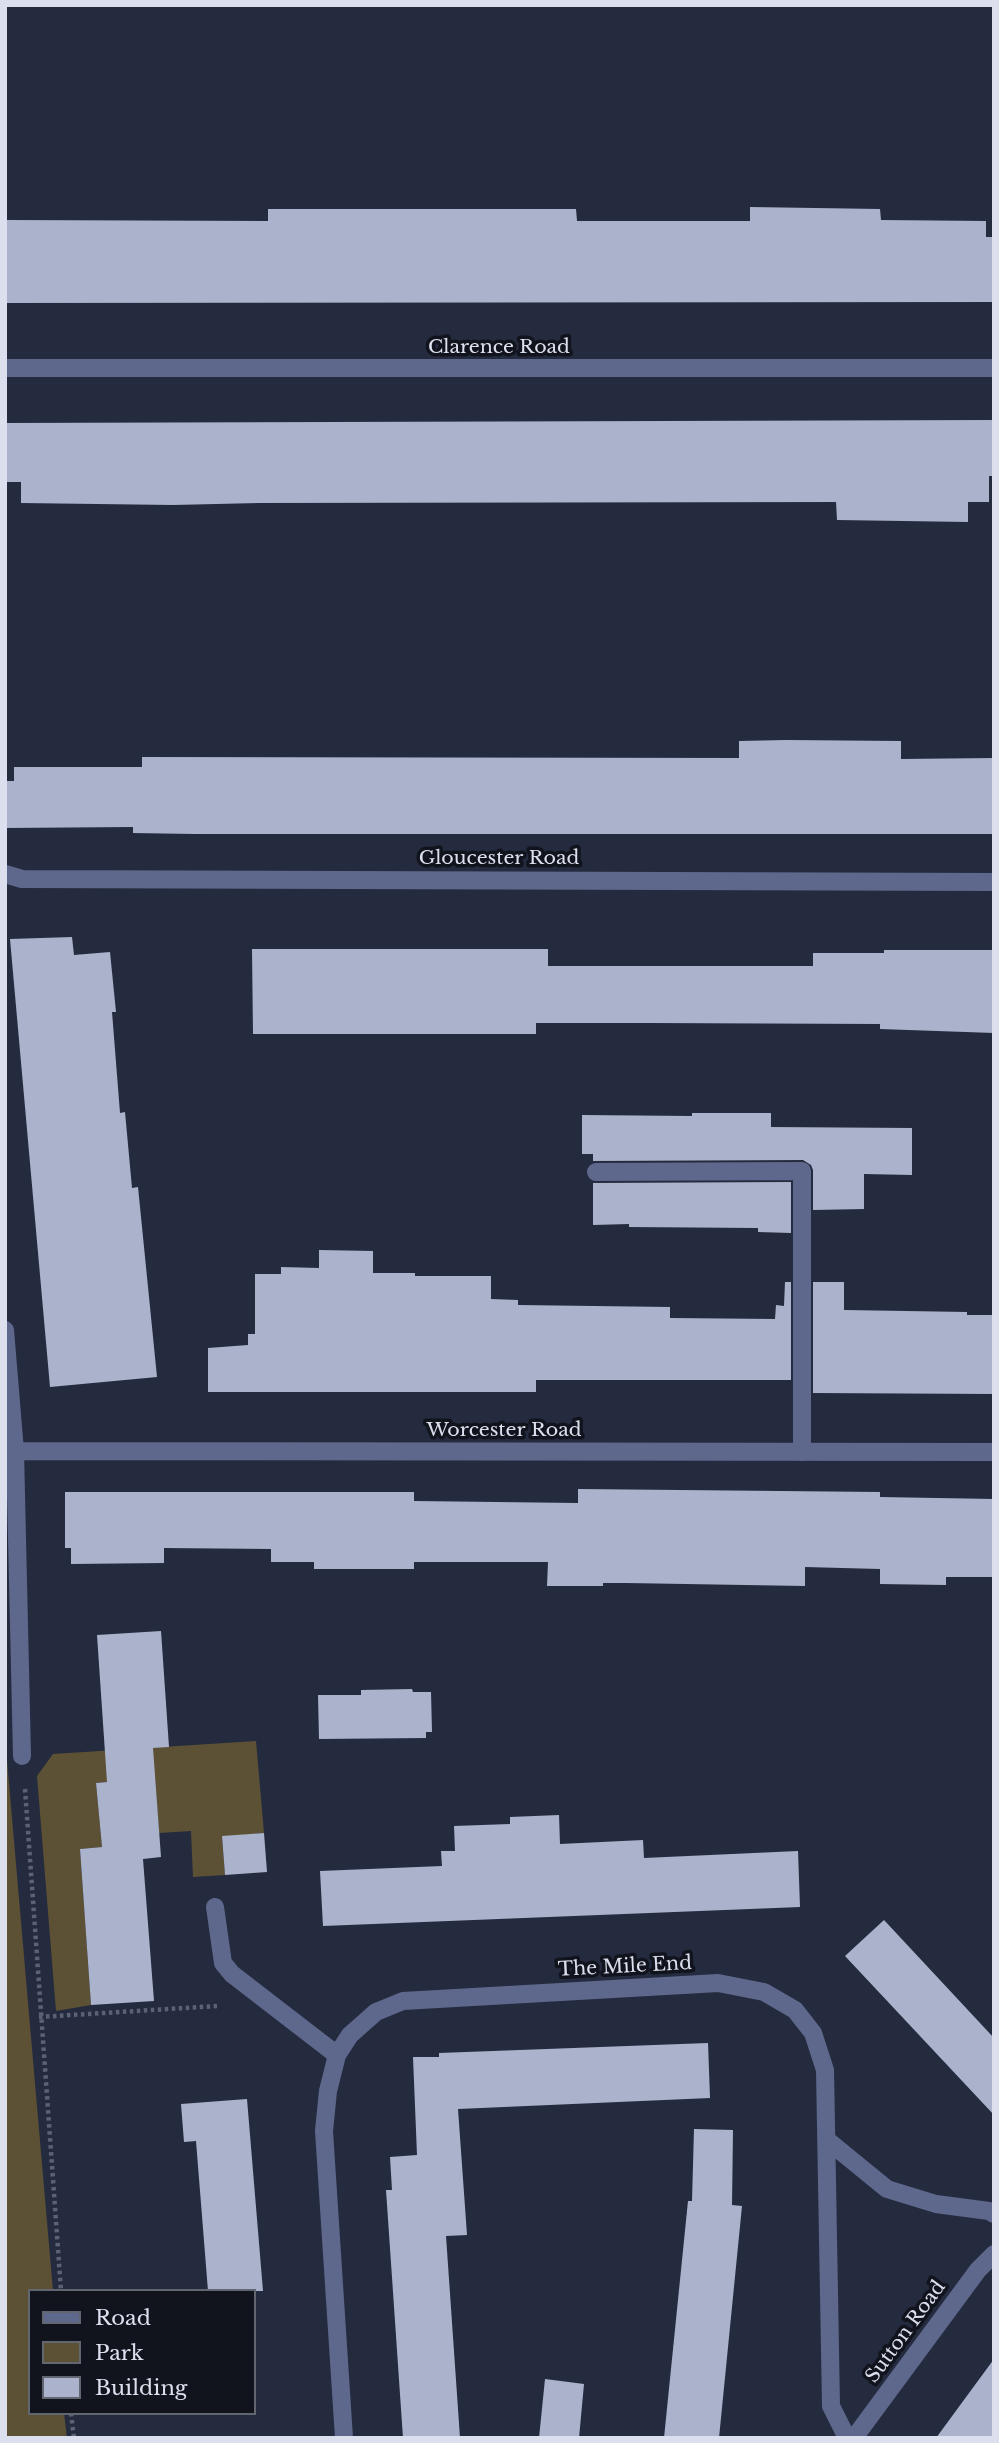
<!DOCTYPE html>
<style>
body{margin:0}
#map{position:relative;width:999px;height:2443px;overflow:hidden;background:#252b3f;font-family:"Libre Baskerville",serif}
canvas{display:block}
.frame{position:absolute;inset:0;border:7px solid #dce0ee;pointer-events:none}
.legend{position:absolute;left:28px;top:2289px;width:228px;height:126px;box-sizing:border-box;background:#11141d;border:2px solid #626671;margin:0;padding:9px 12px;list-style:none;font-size:21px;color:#dce0ee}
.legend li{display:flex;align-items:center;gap:14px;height:35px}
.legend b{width:35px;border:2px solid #626671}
</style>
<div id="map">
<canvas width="999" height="2443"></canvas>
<div class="frame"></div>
<ul class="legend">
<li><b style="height:9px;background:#5e688c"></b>Road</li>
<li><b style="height:19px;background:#5c5135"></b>Park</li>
<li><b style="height:19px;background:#abb3cc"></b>Building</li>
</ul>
</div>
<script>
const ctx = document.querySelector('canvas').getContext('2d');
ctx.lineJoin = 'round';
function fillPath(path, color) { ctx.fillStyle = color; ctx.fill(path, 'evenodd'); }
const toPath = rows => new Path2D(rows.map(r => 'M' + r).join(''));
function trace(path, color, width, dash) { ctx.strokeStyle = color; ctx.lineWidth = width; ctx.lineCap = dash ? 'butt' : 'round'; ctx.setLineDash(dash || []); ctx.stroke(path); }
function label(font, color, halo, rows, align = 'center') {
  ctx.font = font + ' "Libre Baskerville",serif'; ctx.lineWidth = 7; ctx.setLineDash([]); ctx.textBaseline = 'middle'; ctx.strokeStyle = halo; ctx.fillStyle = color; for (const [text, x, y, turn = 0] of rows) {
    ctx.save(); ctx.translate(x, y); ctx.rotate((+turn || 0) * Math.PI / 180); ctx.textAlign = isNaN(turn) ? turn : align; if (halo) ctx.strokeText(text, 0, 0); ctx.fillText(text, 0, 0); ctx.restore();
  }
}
fillPath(toPath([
 [5,1737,53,2291,30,2291,30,2413,64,2413,67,2438,5,2438],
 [256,1741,264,1833,222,1837,225,1875,193,1877,191,1831,159,1833,155,1778,96,1783,102,1847,80,1849,91,2005,56,2011,37,1776,53,1754]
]), '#5c5135');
fillPath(toPath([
 [750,207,880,209,881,220,986,221,986,237,994,237,994,302,5,303,5,220,268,221,268,209,576,209,577,221,750,221],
 [994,420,994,476,989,476,989,502,968,502,968,522,837,520,836,502,259,503,173,505,21,503,21,482,5,482,5,423],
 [786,740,901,741,901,759,994,758,994,834,194,834,133,833,133,827,5,828,5,781,14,781,14,767,142,767,142,757,739,758,739,741],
 [72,937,74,955,110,952,116,1012,112,1012,120,1113,125,1112,132,1188,138,1187,157,1377,50,1387,10,939],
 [252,949,548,949,548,966,813,966,813,953,884,953,884,950,994,950,994,1033,880,1029,880,1024,650,1023,536,1023,536,1034,253,1034],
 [692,1113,771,1113,771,1127,912,1128,912,1175,864,1174,864,1209,813,1210,813,1170,811,1165,803,1160,593,1161,593,1154,582,1154,582,1115,692,1116],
 [791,1182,791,1233,758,1232,758,1228,629,1227,629,1224,593,1225,593,1183],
 [319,1250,373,1251,373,1273,415,1273,415,1276,491,1276,491,1299,518,1300,518,1305,670,1307,670,1318,775,1319,776,1305,784,1306,785,1282,791,1282,791,1380,536,1380,536,1392,208,1392,208,1348,248,1345,248,1334,255,1334,255,1274,281,1274,281,1267,319,1268],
 [813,1282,844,1282,844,1310,967,1312,967,1315,994,1315,994,1394,813,1393],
 [578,1489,880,1492,880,1497,994,1499,994,1577,946,1577,946,1585,880,1584,880,1569,805,1567,805,1586,626,1583,603,1583,603,1586,547,1586,548,1562,414,1562,414,1569,314,1569,314,1562,271,1562,271,1549,164,1548,164,1563,71,1564,71,1548,65,1548,65,1492,414,1492,414,1501,578,1503],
 [161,1631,169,1747,153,1748,161,1857,143,1859,154,2001,91,2005,80,1849,102,1847,96,1783,107,1782,97,1635],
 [412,1689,413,1692,431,1692,432,1732,426,1732,426,1738,319,1739,318,1695,361,1695,361,1690],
 [559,1815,560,1844,643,1840,644,1858,798,1851,800,1907,323,1926,320,1871,442,1866,441,1851,455,1851,454,1826,510,1824,510,1817],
 [264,1833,267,1872,225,1875,222,1836],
 [884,1920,994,2038,994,2115,845,1956],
 [708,2043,710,2098,458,2109,467,2235,446,2236,460,2438,403,2438,386,2190,392,2190,390,2157,417,2155,413,2057,439,2057,439,2053],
 [247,2099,263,2291,208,2291,196,2141,184,2142,181,2104],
 [694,2129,733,2130,732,2205,742,2206,719,2438,664,2438,688,2201,692,2201],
 [994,2359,994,2438,936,2438],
 [545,2379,584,2384,579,2438,539,2438]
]), '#abb3cc');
trace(toPath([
 [25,1789,61,2291],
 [39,2017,217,2006],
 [71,2413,74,2438]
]), '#5c6174', 4.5, [3.5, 3.5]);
trace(toPath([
 [596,1172,802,1171,802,1452]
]), '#5e688c', 18);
trace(toPath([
 [5,368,994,368],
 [5,874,22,879,994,882],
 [5,1330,15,1451,22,1756],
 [15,1451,994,1452],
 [215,1907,223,1963,232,1974,337,2055],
 [827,2140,887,2189,936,2204,989,2211,994,2214],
 [344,2438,324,2131,328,2091,337,2055,350,2035,376,2012,403,2001,718,1983,764,1992,795,2010,813,2033,825,2070,831,2406,847,2438],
 [854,2438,978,2270,994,2254]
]), '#5e688c', 18);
label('19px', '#dce0ee', '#11141d', [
 ["Clarence Road",499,348],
 ["Gloucester Road",499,859],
 ["Worcester Road",504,1431],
 ["The Mile End",625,1967,-3],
 ["Sutton Road",906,2332,-54]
]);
</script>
